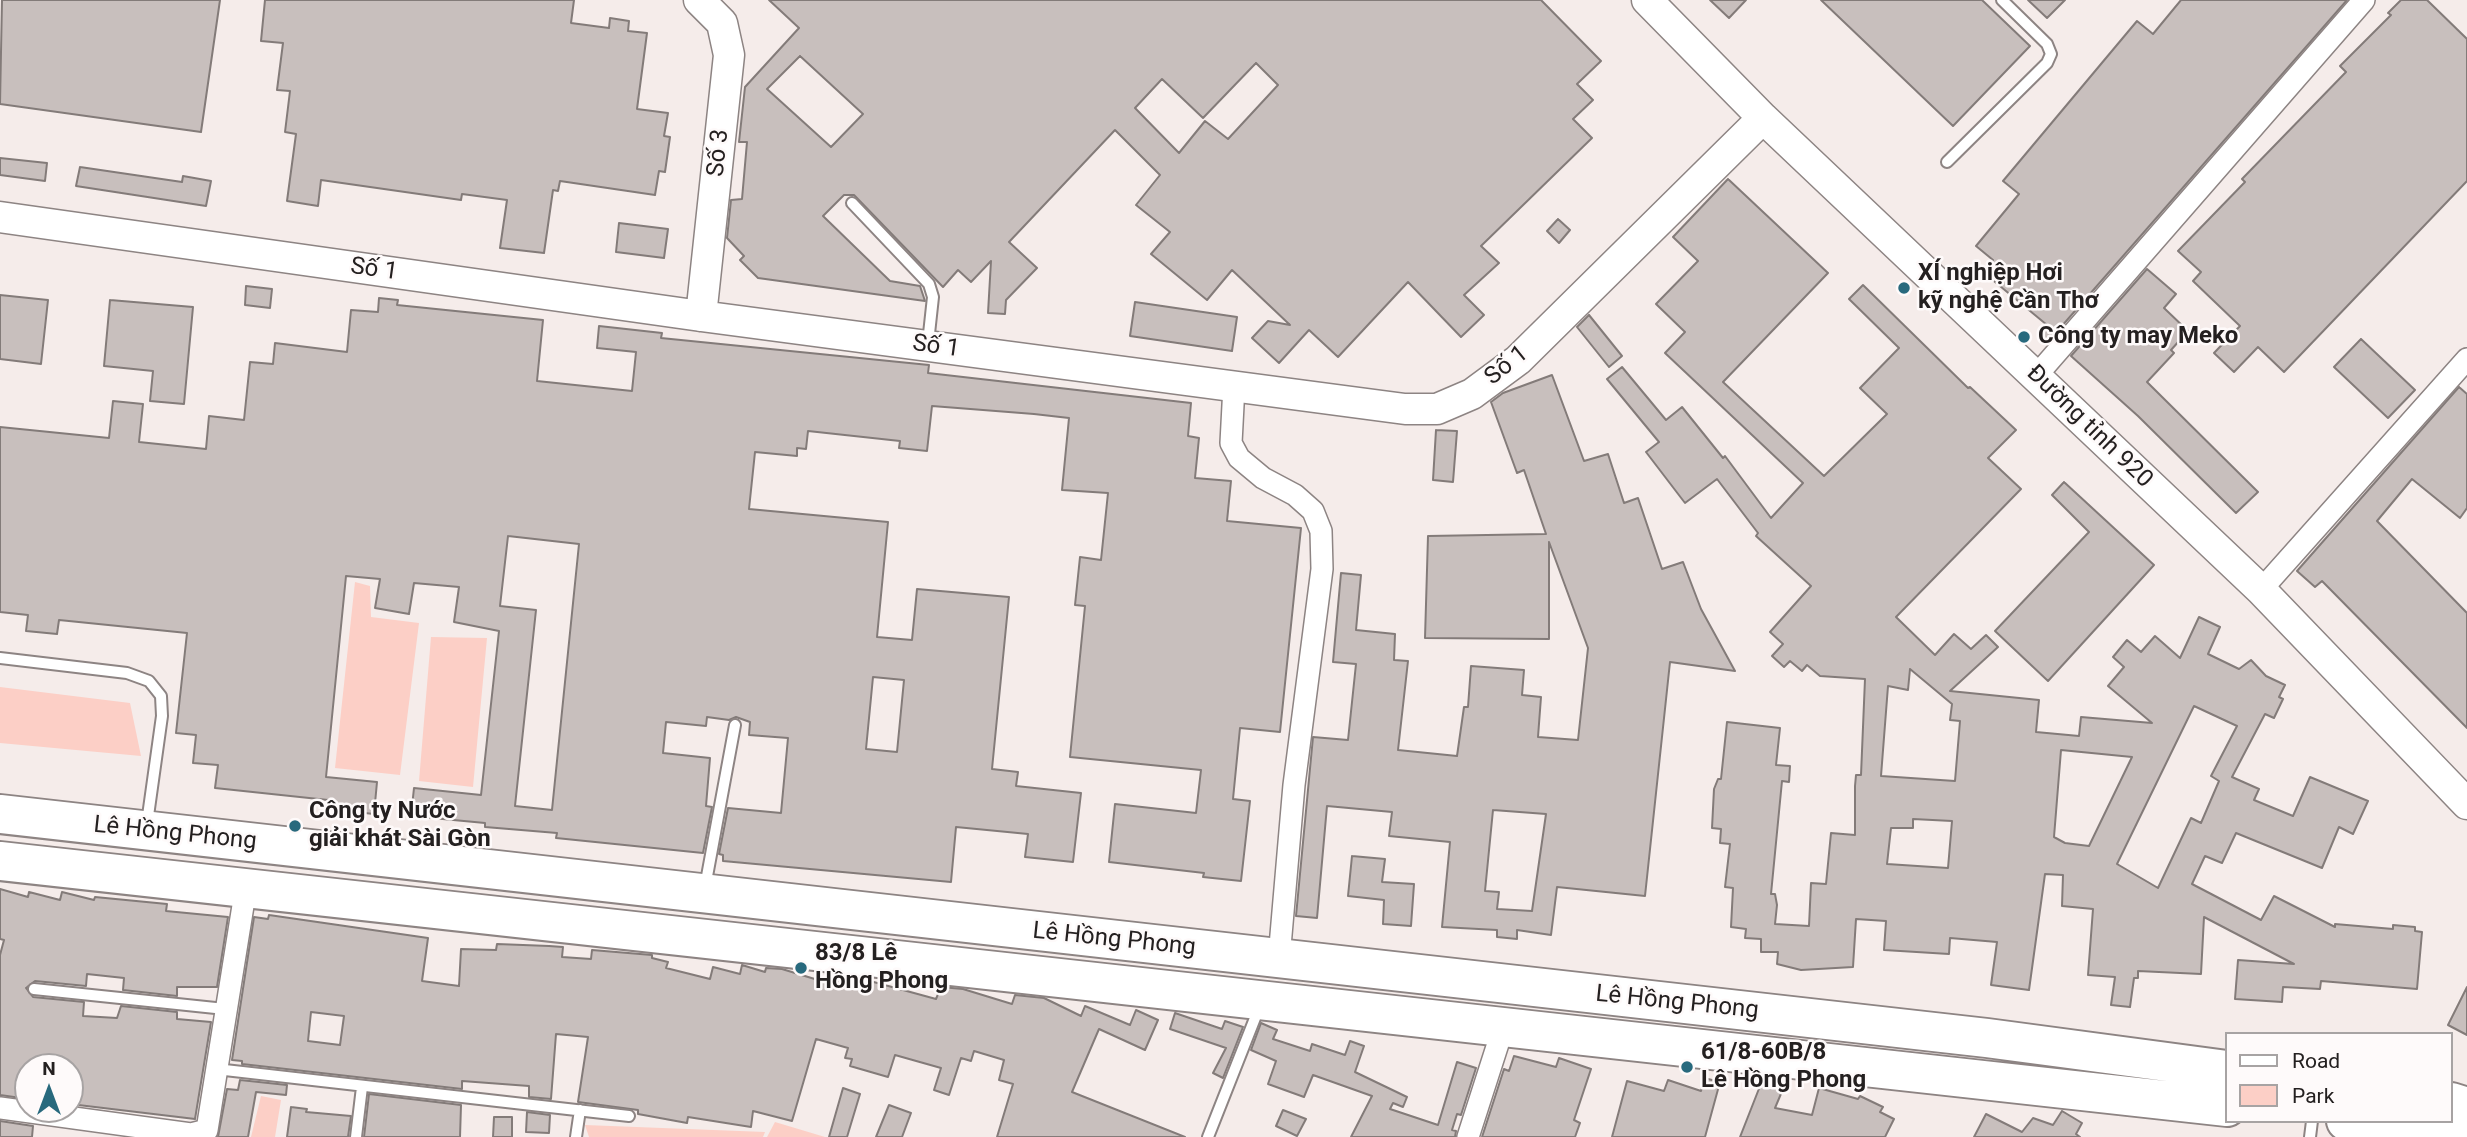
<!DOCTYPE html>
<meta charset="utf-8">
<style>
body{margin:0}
#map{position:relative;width:2467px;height:1137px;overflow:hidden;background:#f5ecea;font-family:Roboto,sans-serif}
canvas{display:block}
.legend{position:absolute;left:2225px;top:1032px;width:228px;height:91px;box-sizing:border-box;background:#fefafa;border:2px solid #a7a3a3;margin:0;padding:9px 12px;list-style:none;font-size:21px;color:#242020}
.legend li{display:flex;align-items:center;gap:14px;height:35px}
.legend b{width:35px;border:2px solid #a7a3a3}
.north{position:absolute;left:14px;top:1053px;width:70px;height:70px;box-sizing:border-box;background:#fefafa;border:2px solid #a7a3a3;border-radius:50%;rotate:0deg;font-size:19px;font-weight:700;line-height:28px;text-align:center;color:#242020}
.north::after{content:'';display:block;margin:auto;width:24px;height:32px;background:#28697d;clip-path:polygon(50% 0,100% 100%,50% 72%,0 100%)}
</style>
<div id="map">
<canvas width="2467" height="1137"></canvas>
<ul class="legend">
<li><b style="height:9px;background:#fff"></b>Road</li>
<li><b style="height:19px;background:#fccfc6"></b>Park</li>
</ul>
<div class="north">N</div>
</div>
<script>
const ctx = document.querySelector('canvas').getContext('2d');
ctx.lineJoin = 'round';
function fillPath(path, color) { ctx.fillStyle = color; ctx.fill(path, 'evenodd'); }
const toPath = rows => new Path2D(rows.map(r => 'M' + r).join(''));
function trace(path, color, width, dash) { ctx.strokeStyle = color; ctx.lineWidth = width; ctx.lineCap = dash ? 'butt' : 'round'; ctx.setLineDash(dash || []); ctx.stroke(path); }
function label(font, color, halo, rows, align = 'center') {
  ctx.font = font + ' Roboto,sans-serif'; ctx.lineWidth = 5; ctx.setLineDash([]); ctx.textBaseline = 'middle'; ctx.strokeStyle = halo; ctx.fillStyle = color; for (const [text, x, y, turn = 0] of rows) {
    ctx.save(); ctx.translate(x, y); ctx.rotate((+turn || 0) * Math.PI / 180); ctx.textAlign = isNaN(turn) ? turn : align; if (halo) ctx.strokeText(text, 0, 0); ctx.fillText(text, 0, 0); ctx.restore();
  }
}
fillPath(toPath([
 [355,582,370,586,371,617,419,623,400,775,335,768],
 [431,637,487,638,473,787,419,781],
 [0,687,130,703,141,756,0,743],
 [261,1096,281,1100,275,1137,251,1137],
 [775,1122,825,1137,767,1137],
 [585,1125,765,1132,763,1137,589,1137]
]), '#fccfc6');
const building = toPath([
 [2,0,220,0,201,132,0,104,2,0],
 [265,0,574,0,571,23,609,28,610,18,629,21,628,31,647,33,637,109,668,113,664,136,670,137,665,172,659,171,655,195,560,181,558,191,553,190,544,253,500,248,507,200,462,194,461,200,321,180,318,206,287,201,296,134,285,132,290,91,277,90,283,43,261,41,265,0],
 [769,0,1541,0,1601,61,1577,84,1593,100,1573,119,1592,138,1481,246,1499,263,1464,295,1484,315,1461,337,1408,282,1338,357,1309,330,1279,363,1252,338,1268,321,1290,325,1232,270,1207,300,1151,254,1170,232,1136,205,1160,175,1115,130,1009,242,1037,268,1006,300,1005,314,988,313,991,261,971,282,958,270,943,287,854,195,844,195,823,216,890,281,920,286,925,301,758,278,740,260,744,256,727,238,731,200,742,199,747,142,739,142,745,87,799,28,769,0],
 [800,56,863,114,831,147,767,89,800,56],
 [1256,63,1278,85,1228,139,1205,121,1179,153,1135,108,1162,79,1203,118,1256,63],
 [1710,0,1746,0,1729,18,1710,0],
 [1821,0,1982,0,2030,46,1953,126,1821,0],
 [2028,0,2065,0,2047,18,2028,0],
 [2181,0,2347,0,2047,343,2038,336,2047,325,1983,272,1993,260,1976,246,2019,194,2003,181,2137,21,2153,34,2181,0],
 [2401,0,2427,0,2467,39,2467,181,2284,372,2258,347,2234,372,2214,353,2240,326,2193,281,2201,272,2178,251,2245,182,2242,179,2346,72,2340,66,2391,15,2388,13,2401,0],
 [0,158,47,163,45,181,0,175,0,158],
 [80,167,182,182,183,176,211,181,206,206,76,186,80,167],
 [1728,179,1828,273,1723,382,1824,476,1887,414,1860,388,1899,348,1849,299,1863,285,1968,388,1970,387,2016,430,1988,458,2021,489,1896,617,1935,655,1954,634,1971,649,1986,635,1998,647,1950,691,2039,700,2036,732,2079,736,2081,717,2152,723,2108,686,2124,667,2113,657,2127,640,2141,652,2155,636,2180,658,2199,617,2220,627,2208,654,2239,669,2251,660,2266,676,2285,685,2279,697,2283,699,2274,718,2265,714,2232,777,2259,789,2254,800,2293,816,2310,777,2368,801,2353,834,2339,827,2322,868,2236,833,2222,863,2205,856,2192,884,2261,920,2274,896,2335,927,2335,924,2393,929,2393,925,2415,927,2415,931,2422,932,2417,989,2321,981,2320,989,2283,987,2282,1002,2235,999,2238,960,2294,964,2204,917,2201,974,2138,971,2138,978,2134,978,2130,1007,2111,1005,2115,977,2088,975,2093,909,2062,906,2063,875,2045,874,2029,990,1991,985,1997,942,1950,938,1949,954,1884,950,1886,921,1856,919,1853,967,1801,970,1777,964,1778,952,1761,952,1761,939,1745,938,1746,929,1731,927,1733,888,1725,887,1730,844,1720,843,1721,829,1712,828,1714,789,1718,779,1721,779,1727,722,1780,728,1776,765,1790,766,1789,782,1782,781,1771,894,1775,894,1777,905,1775,924,1809,926,1811,883,1826,884,1831,833,1855,835,1855,786,1856,775,1861,775,1865,679,1820,676,1807,665,1802,671,1790,661,1784,667,1772,656,1783,644,1770,632,1811,586,1756,536,1758,533,1717,479,1685,503,1646,452,1659,442,1607,379,1622,367,1666,420,1682,407,1723,458,1725,456,1771,518,1803,483,1665,353,1685,332,1656,304,1698,261,1673,237,1728,179],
 [1910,669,1952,704,1950,720,1960,721,1955,781,1881,776,1888,686,1908,690,1910,669],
 [2194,706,2237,726,2211,776,2219,781,2201,823,2191,818,2158,888,2117,864,2194,706],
 [2061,750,2132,757,2089,846,2065,843,2054,837,2061,750],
 [1913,819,1952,821,1948,868,1887,864,1891,828,1913,828,1913,819],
 [1558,219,1570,230,1559,243,1547,231,1558,219],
 [619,223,668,229,664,258,616,252,619,223],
 [2147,269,2176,294,2164,308,2188,331,2171,350,2174,353,2147,382,2258,492,2236,513,2138,416,2071,356,2147,269],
 [246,286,272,289,270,308,245,305,246,286],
 [0,295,48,300,41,364,0,359,0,295],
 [379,298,398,300,397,305,543,320,537,381,632,391,636,352,597,348,599,326,662,333,661,338,929,365,928,373,1191,403,1188,436,1199,438,1195,478,1231,481,1227,521,1301,528,1280,732,1240,728,1233,799,1250,801,1241,881,1203,877,1204,873,1109,862,1115,804,1196,813,1201,770,1070,757,1085,606,1075,605,1080,557,1101,560,1108,493,1062,490,1069,418,1034,414,932,406,927,451,899,448,900,441,808,431,806,449,797,448,797,456,755,452,749,509,888,522,877,637,912,640,917,589,1009,597,992,769,1018,772,1016,786,1081,793,1073,862,1025,857,1028,834,956,827,951,882,723,861,723,855,719,854,728,808,781,813,788,738,749,735,750,722,736,717,729,720,707,717,706,726,666,722,663,753,710,758,706,806,712,807,703,853,556,838,557,833,485,827,485,823,411,816,414,788,481,795,499,631,454,622,459,587,414,583,409,614,375,608,380,579,346,576,326,777,377,782,374,814,327,809,328,800,215,788,218,765,193,763,196,735,176,733,187,633,59,620,57,634,26,631,28,615,0,612,0,427,109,438,113,401,143,404,139,442,206,449,209,416,244,420,250,362,273,364,275,343,347,352,351,310,378,312,379,298],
 [508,536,579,544,552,810,515,806,536,610,500,606,508,536],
 [873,677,904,680,897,752,866,749,873,677],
 [110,300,193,307,184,404,150,401,153,371,104,366,110,300],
 [1135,302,1237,317,1232,351,1130,336,1135,302],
 [1589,315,1622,356,1609,367,1577,327,1589,315],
 [2361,339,2415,390,2388,418,2334,367,2361,339],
 [1552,375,1584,461,1608,454,1624,503,1638,498,1662,569,1683,562,1701,609,1735,671,1670,662,1645,896,1557,887,1551,935,1517,930,1517,939,1497,937,1497,930,1442,927,1450,842,1389,836,1392,812,1327,806,1317,918,1296,916,1313,737,1348,740,1356,664,1333,662,1341,573,1361,575,1356,630,1395,634,1394,660,1408,661,1398,750,1457,756,1464,707,1468,707,1471,666,1524,670,1522,695,1541,697,1538,737,1578,740,1588,648,1549,542,1549,639,1425,638,1428,536,1546,534,1524,470,1517,473,1491,402,1503,393,1552,375],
 [1493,810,1546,814,1532,911,1497,909,1499,892,1485,891,1493,810],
 [2459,387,2467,394,2467,508,2460,518,2412,479,2377,521,2467,613,2467,728,2322,581,2315,587,2297,571,2459,387],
 [1436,430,1457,431,1453,482,1433,480,1436,430],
 [2064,482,2154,565,2048,681,1995,631,2089,532,2052,495,2064,482],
 [1352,856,1385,859,1382,882,1414,884,1411,926,1383,924,1384,900,1348,896,1352,856],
 [0,889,28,897,29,892,60,900,62,892,94,900,95,897,167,904,166,911,228,917,217,987,177,987,177,996,123,990,124,978,87,974,86,986,35,981,26,988,33,997,84,1002,83,1016,117,1018,121,1006,177,1012,177,1019,211,1022,195,1119,70,1104,70,1067,28,1067,28,1099,0,1095,0,955,4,940,0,939,0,889],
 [269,915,428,938,422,981,459,986,461,949,496,950,497,944,549,946,563,947,562,957,591,959,592,950,652,955,652,958,668,962,666,968,710,979,713,967,740,974,742,965,765,972,766,968,782,969,818,980,819,976,867,989,870,981,936,999,941,987,963,989,1012,1004,1015,995,1044,998,1081,1016,1085,1006,1130,1025,1136,1010,1158,1020,1145,1050,1099,1029,1072,1092,1185,1137,997,1137,1013,1084,999,1080,1004,1060,974,1051,971,1061,961,1058,949,1095,934,1090,941,1068,895,1055,888,1077,850,1066,852,1059,845,1058,848,1048,816,1039,792,1121,753,1111,751,1127,688,1117,687,1123,638,1114,638,1110,578,1102,588,1037,556,1034,551,1099,529,1097,529,1086,462,1081,462,1089,242,1064,242,1061,232,1060,254,917,268,919,269,915],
 [311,1012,344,1016,340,1045,308,1041,311,1012],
 [2467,987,2467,1035,2448,1025,2467,987],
 [1175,1013,1222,1029,1225,1021,1243,1027,1223,1078,1213,1073,1226,1048,1170,1029,1175,1013],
 [1261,1023,1277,1030,1273,1039,1310,1051,1312,1044,1345,1055,1350,1041,1364,1046,1355,1072,1407,1097,1403,1107,1393,1103,1390,1109,1438,1125,1457,1062,1476,1068,1461,1115,1457,1114,1452,1130,1456,1131,1455,1137,1351,1137,1372,1096,1313,1075,1304,1097,1268,1084,1276,1061,1251,1050,1261,1023],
 [1514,1056,1556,1067,1559,1058,1591,1069,1574,1120,1580,1123,1575,1137,1482,1137,1504,1069,1509,1071,1514,1056],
 [1704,1078,1720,1082,1705,1137,1612,1137,1627,1081,1664,1091,1668,1080,1701,1091,1704,1078],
 [240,1080,287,1085,286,1095,256,1092,248,1137,218,1137,227,1089,238,1090,240,1080],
 [1762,1081,1783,1089,1775,1108,1812,1115,1819,1088,1858,1099,1860,1096,1883,1107,1880,1112,1894,1119,1885,1137,1740,1137,1762,1081],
 [843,1088,860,1094,847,1137,829,1137,843,1088],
 [369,1094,461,1105,460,1137,364,1137,369,1094],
 [889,1105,911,1113,902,1137,876,1137,889,1105],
 [291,1107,307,1109,306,1112,351,1116,348,1137,287,1137,291,1107],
 [1283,1110,1306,1119,1297,1136,1276,1126,1283,1110],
 [2062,1111,2082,1123,2076,1134,2080,1137,1974,1137,1986,1114,2022,1132,2033,1118,2053,1125,2062,1111],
 [527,1112,550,1115,549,1133,526,1132,527,1112],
 [494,1117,512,1117,512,1137,493,1137,494,1117],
 [0,1121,33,1126,32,1137,0,1137,0,1121]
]);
fillPath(building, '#c8bfbd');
trace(building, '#837b79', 2);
const lane = toPath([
 [1947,162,2047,63,2051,54,2047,44,2002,0],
 [852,203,929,284,933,297,928,343],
 [0,658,127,673,149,681,161,696,162,716,147,823],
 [705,887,735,725],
 [34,989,225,1009],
 [216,1069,629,1116],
 [356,1137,362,1087],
 [576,1137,580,1110],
 [1208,1137,1259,1008],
 [2310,1137,2312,1121]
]);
const street = toPath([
 [2036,376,2364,0],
 [1234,386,1231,443,1239,458,1263,478,1295,495,1313,511,1321,531,1322,569,1294,785,1279,958],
 [2261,590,2467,359],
 [0,1108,191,1134,207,1130,246,887],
 [1468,1137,1504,1025]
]);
const secondary = toPath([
 [699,0,722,23,729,55,701,316],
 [1647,0,1763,118,2261,590,2467,804],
 [0,217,701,316,1405,409,1437,409,1472,394,1518,360,1763,118]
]);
const highway = toPath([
 [0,814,1987,1038,2227,1070],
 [0,861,2227,1107],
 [2451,1102,2467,1107],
 [2346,1121,2452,1137]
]);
trace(lane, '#8d8483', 14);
trace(street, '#8d8483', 24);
trace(secondary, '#8d8483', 33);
trace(highway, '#8d8483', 42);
trace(lane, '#fff', 10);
trace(street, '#fff', 21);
trace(secondary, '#fff', 30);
trace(highway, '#fff', 38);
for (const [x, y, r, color] of [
 [1904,288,7,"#28697d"],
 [2024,337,7,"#28697d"],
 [295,826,7,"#28697d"],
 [801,968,7,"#28697d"],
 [1687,1067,7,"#28697d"]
]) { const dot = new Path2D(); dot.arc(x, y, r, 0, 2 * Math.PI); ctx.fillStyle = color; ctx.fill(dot); trace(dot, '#fefafa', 2.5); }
label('24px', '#242020', '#fefafa', [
 ["Số 3",719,153,-84],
 ["Số 1",374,270,8],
 ["Số 1",936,347,8],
 ["Số 1",1507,366,-39],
 ["Đường tỉnh 920",2089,427,44],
 ["Lê Hồng Phong",175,834,6],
 ["Lê Hồng Phong",1114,940,6],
 ["Lê Hồng Phong",1677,1003,6]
]);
label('bold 24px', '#242020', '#fefafa', [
 ["XÍ nghiệp Hơi",1918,274],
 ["kỹ nghệ Cần Thơ",1918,302],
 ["Công ty may Meko",2038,337],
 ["Công ty Nước",309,812],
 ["giải khát Sài Gòn",309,840],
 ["83/8 Lê",815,954],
 ["Hồng Phong",815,982],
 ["61/8-60B/8",1701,1053],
 ["Lê Hồng Phong",1701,1081]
], 'left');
</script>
